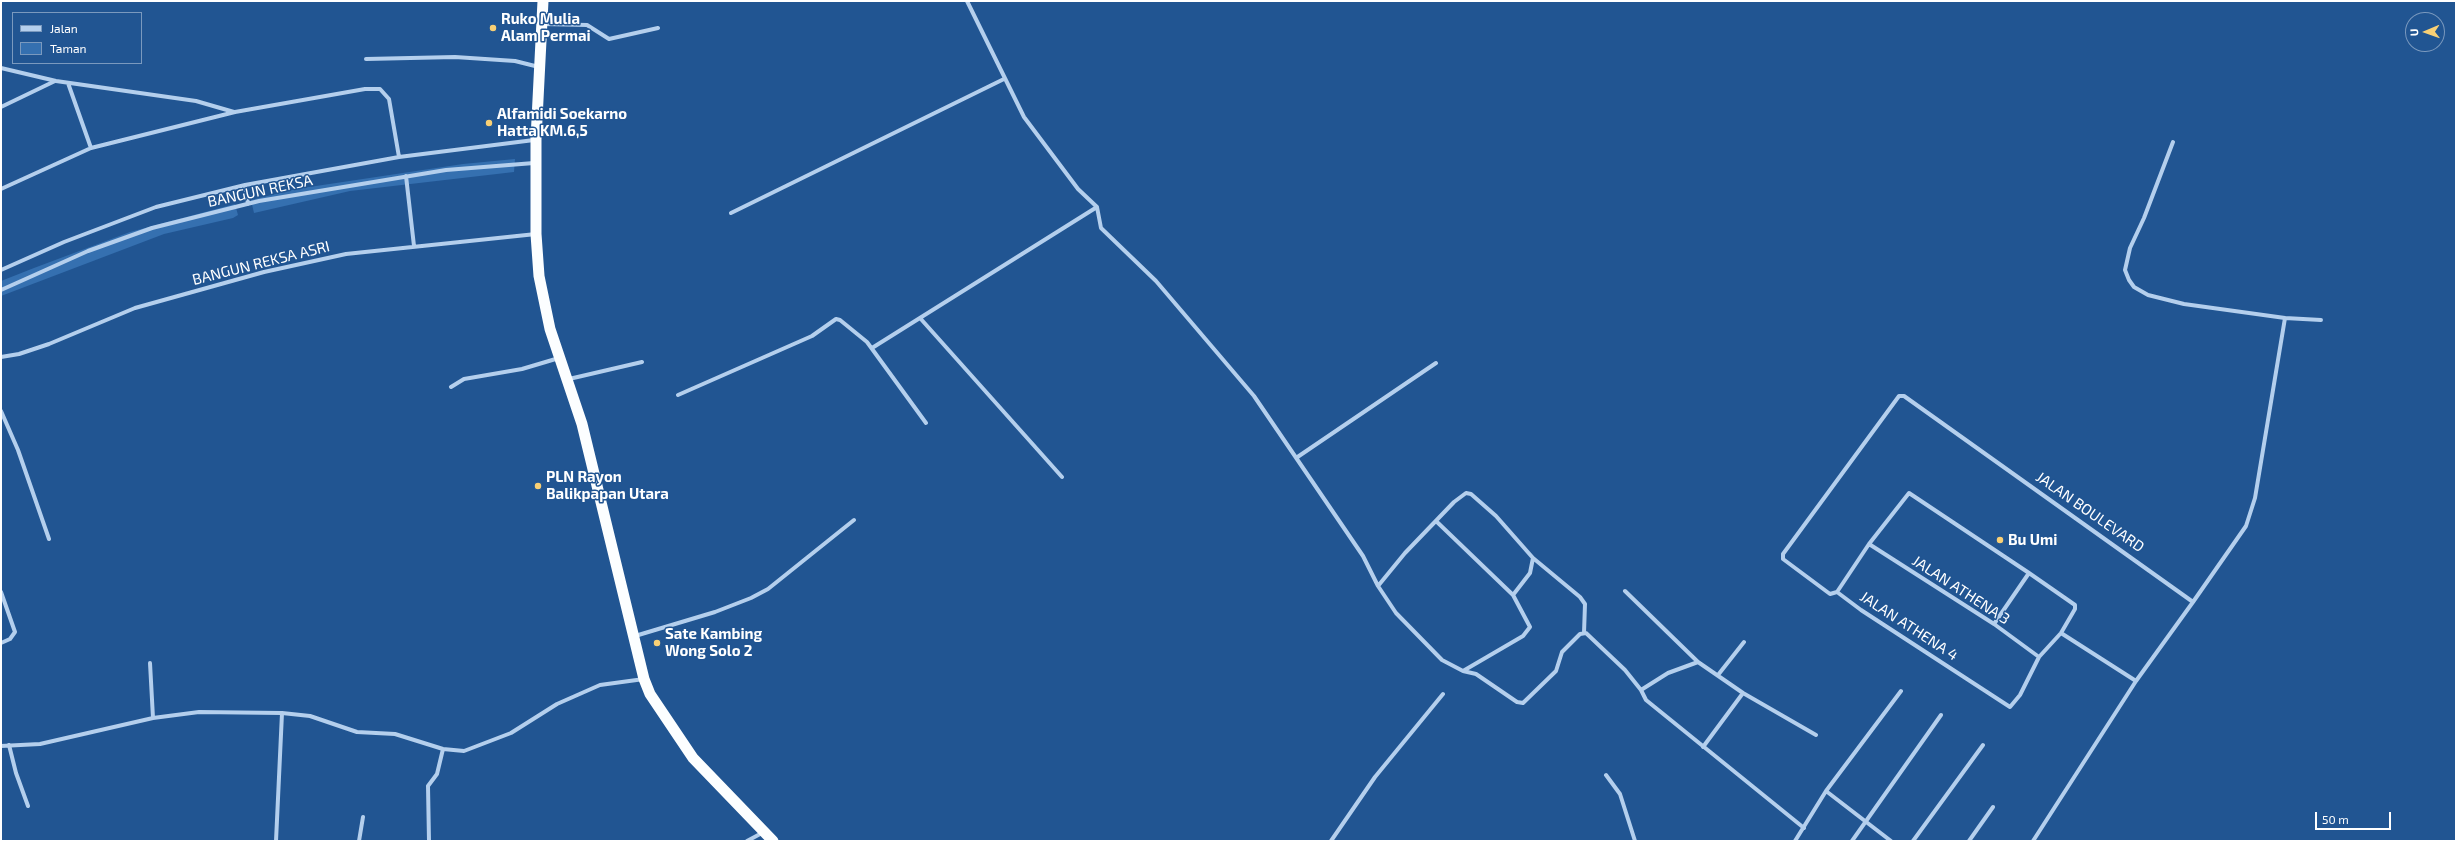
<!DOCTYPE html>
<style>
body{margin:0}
#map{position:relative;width:2457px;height:842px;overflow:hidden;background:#215592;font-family:"Exo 2",sans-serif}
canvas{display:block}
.frame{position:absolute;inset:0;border:2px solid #fff;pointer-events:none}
.legend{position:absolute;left:12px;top:12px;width:130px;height:52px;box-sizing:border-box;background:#215592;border:1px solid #7a99be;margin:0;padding:5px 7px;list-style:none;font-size:12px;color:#fff}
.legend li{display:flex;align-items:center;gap:8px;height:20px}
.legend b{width:20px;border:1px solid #7a99be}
.north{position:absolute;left:2405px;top:12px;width:40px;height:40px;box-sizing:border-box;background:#215592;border:1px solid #7a99be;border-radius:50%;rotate:268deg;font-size:11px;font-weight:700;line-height:16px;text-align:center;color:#fff}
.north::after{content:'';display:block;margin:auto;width:14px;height:18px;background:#f9d075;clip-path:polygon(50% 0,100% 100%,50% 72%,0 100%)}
.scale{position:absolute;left:2315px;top:812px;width:76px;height:18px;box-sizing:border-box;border:2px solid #fff;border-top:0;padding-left:5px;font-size:12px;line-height:14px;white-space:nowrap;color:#fff;-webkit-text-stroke:3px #215592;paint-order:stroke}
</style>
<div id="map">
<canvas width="2457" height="842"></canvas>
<div class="frame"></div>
<ul class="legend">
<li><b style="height:5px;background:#b4cfed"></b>Jalan</li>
<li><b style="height:11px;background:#3570b0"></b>Taman</li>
</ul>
<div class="north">U</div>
<div class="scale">50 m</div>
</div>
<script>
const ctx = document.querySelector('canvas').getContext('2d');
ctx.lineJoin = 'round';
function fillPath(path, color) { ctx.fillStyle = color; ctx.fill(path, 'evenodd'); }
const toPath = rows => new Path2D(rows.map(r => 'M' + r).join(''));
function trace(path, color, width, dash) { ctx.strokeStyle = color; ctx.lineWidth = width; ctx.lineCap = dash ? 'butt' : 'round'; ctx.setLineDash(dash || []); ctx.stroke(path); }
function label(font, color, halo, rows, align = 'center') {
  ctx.font = font + ' "Exo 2",sans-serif'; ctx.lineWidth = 3; ctx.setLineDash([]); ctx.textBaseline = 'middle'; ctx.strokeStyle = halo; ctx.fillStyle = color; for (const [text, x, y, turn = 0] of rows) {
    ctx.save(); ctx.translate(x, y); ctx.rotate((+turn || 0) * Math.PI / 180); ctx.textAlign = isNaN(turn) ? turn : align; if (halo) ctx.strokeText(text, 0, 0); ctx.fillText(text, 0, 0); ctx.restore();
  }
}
fillPath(toPath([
 [515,159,514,172,350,191,254,213,251,200,296,189,463,164],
 [235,204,238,215,233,218,164,234,1,296,1,281,34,268,130,232]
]), '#3570b0');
trace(toPath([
 [967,1,1024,117,1078,189,1097,207,1101,228,1156,281,1254,396,1363,556,1378,586,1396,613,1442,660,1463,671,1476,674,1517,702,1523,703,1556,671,1562,652,1580,634,1586,633,1625,670,1641,690,1646,700,1804,828],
 [543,24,587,25,609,39,658,28],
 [366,59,455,57,515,61,539,67],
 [1,68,56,81,196,101,234,112],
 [68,83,91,148],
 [1,107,55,81],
 [2173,142,2144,218,2130,248,2125,270,2129,280,2134,287,2148,295,2184,304,2285,318],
 [406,176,414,246],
 [245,185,248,204],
 [1,189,91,148,235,112,365,89,380,89,389,99,399,157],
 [731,213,1004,79],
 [1,270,64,242,156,207,245,185,399,157,534,140],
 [1,290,88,251,152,228,259,201,446,170,534,163],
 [920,318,1062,477],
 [872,348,1097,207],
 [1,357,19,354,49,344,135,308,264,272,346,254,536,234],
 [569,379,642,362],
 [451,387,464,379,522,369,559,358],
 [678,395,812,336,836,319,840,320,867,342,926,423],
 [1,411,18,450,49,539],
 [1296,458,1436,363],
 [1436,521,1513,595],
 [1869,544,1994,624,2039,657],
 [1533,558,1580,597,1585,604,1584,633],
 [1378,586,1405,553,1454,502,1466,493,1471,494,1496,516,1533,558,1530,573,1513,595,1530,627,1523,636,1463,671],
 [1625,591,1698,662,1743,693,1816,735],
 [1,592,15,632,10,639,1,643],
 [1837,592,1869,544,1909,493,2029,573,2075,605,2075,609,2061,633,2039,657,2020,695,2010,707,1861,610,1837,592,1830,594,1783,559,1783,554,1899,396,1904,396,2193,602,2136,681,2033,841],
 [2193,602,2246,526,2255,498,2285,318,2321,320],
 [1994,624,2029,573],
 [2061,633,2136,681],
 [635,636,715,612,751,598,768,589,854,520],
 [150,663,153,718],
 [1718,675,1744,642],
 [1641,690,1668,673,1698,662],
 [9,745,16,773,28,806],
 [1,746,40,744,153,718,199,712,282,713,310,716,357,732,395,734,443,749,464,751,511,733,557,704,600,685,644,679],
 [1703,747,1743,693],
 [1606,775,1620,794,1635,841],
 [1826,791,1891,841],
 [276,841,282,713],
 [359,841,363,817],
 [429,841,428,786,437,774,443,749],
 [747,841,762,833],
 [1331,841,1375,777,1443,694],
 [1795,841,1826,791,1901,691],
 [1852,841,1941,715],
 [1913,841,1983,745],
 [1969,841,1993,807]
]), '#b4cfed', 4);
trace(toPath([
 [543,1,536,139,536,234,539,276,550,329,582,424,644,679,650,694,693,758,773,841]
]), '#fcfeff', 11);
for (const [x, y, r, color] of [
 [493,28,4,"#f9d075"],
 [489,123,4,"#f9d075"],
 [538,486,4,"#f9d075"],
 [2000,540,4,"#f9d075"],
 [657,643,4,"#f9d075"]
]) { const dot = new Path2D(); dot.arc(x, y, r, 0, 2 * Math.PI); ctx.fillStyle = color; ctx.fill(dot); trace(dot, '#215592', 1.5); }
label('bold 15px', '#fff', '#215592', [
 ["Ruko Mulia",501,19],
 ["Alam Permai",501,36],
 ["Alfamidi Soekarno",497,114],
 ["Hatta KM.6,5",497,131],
 ["PLN Rayon",546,477],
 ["Balikpapan Utara",546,494],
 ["Bu Umi",2008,540],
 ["Sate Kambing",665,634],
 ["Wong Solo 2",665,651]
], 'left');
label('15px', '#fff', '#215592', [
 ["BANGUN REKSA",260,191,-12],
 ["BANGUN REKSA ASRI",261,263,-14],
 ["JALAN BOULEVARD",2090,512,35],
 ["JALAN ATHENA 3",1961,590,33],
 ["JALAN ATHENA 4",1909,626,33]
]);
</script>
